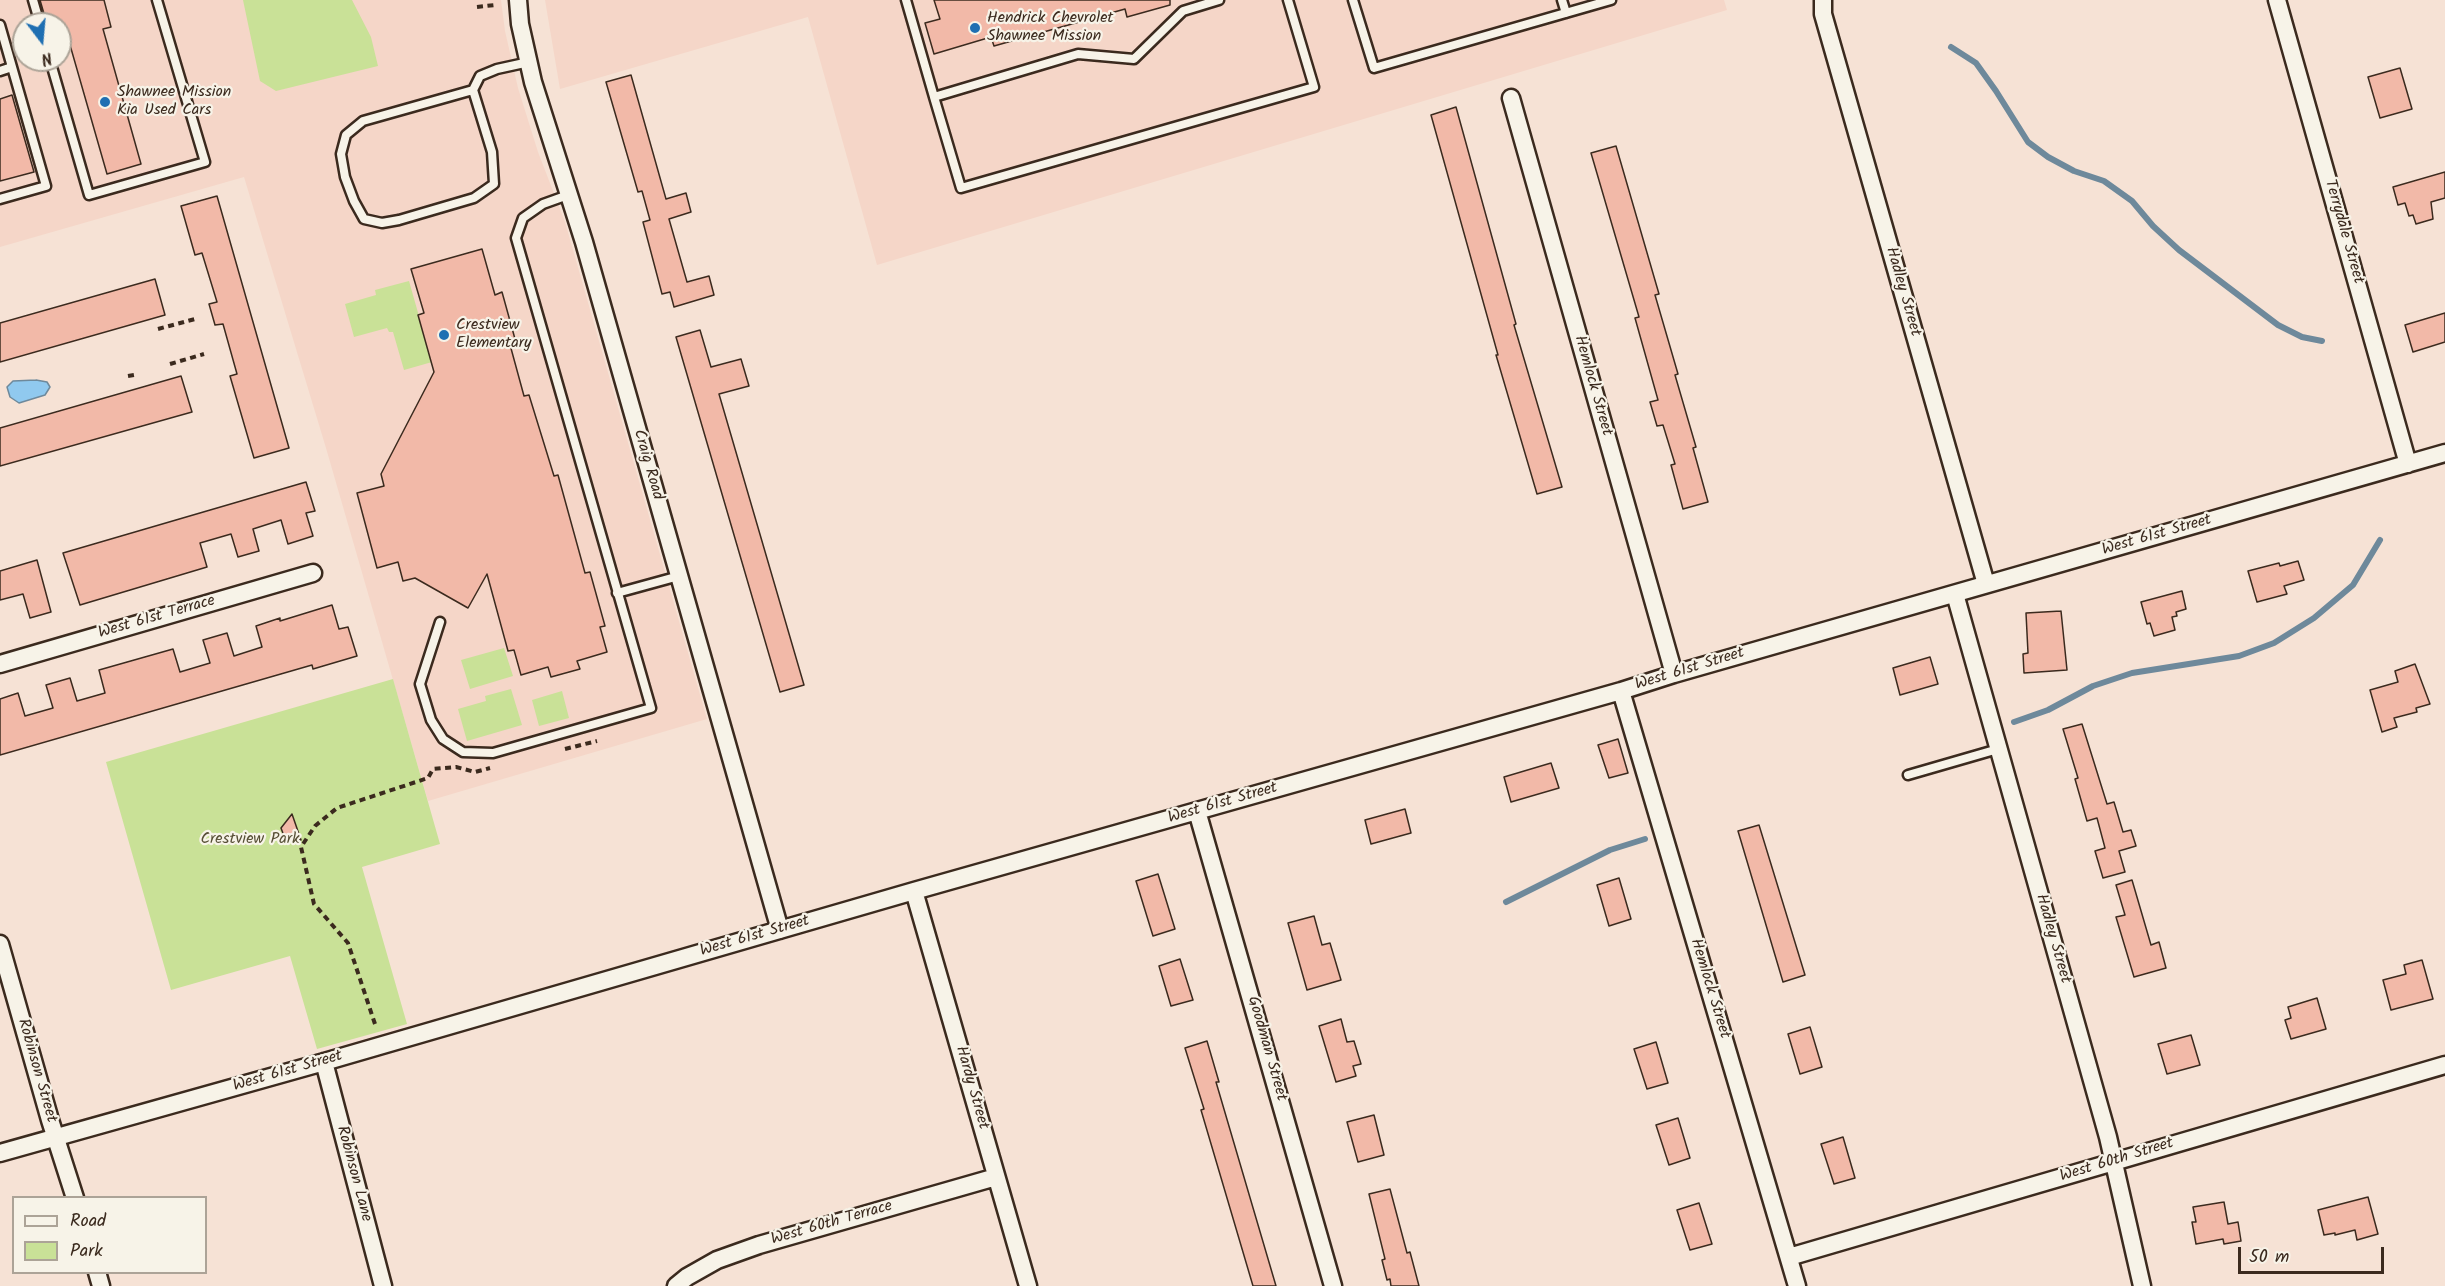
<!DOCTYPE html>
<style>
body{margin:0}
#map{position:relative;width:2445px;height:1286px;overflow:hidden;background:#f6e2d5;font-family:Kalam,sans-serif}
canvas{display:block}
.legend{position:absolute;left:12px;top:1196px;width:195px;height:78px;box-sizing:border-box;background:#f7f3e8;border:2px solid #aca397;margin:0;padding:8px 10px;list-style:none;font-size:18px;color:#3b2a1e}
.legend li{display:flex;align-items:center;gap:12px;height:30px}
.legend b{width:30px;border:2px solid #aca397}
.north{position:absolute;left:12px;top:12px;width:60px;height:60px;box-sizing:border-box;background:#f7f3e8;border:2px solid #aca397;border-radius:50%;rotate:164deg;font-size:16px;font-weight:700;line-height:24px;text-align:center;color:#3b2a1e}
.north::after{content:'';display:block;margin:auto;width:21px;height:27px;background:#1f6fb2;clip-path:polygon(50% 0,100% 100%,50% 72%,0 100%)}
.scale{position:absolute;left:2238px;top:1247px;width:146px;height:27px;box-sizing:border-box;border:3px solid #3b2a1e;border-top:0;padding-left:8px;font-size:18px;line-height:21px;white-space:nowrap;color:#3b2a1e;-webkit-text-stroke:4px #f7f3e8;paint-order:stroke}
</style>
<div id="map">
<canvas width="2445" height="1286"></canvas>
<ul class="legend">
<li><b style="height:8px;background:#f7f3e8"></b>Road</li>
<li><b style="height:16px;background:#c9e197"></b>Park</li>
</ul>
<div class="north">N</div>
<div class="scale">50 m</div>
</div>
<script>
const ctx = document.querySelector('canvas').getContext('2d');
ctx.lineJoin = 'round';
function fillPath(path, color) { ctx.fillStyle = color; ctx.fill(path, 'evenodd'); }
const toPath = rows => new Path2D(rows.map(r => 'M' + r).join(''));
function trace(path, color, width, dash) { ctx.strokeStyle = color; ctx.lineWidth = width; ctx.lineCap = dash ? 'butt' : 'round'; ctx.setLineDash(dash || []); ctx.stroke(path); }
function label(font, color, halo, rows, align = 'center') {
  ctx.font = font + ' Kalam,sans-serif'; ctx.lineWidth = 4.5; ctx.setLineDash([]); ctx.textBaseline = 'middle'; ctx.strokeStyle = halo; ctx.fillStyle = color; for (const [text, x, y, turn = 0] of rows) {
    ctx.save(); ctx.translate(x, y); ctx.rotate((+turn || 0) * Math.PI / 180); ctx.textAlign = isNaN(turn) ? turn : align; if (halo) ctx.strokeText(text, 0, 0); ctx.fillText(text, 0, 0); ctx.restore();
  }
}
fillPath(toPath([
 [0,0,501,0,505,31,518,88,538,152,565,222,707,719,428,801,326,448,244,177,0,247],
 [24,24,60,24,60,60,24,60],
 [545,0,1724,0,1727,10,877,265,808,17,560,89]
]), '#f5d6c8');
fillPath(toPath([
 [243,0,352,0,371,37,378,66,276,91,260,81],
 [409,281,432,362,404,370,393,332,389,332,387,328,354,337,345,304,376,295,375,290],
 [504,648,513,676,470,689,461,660],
 [393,679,440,844,362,867,407,1024,317,1049,290,956,171,990,106,762],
 [511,689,522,725,467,741,458,709,486,701,485,696],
 [562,691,569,718,539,726,532,700]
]), '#c9e197');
const water = toPath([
 [36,380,47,382,50,387,45,395,19,403,10,397,7,387,13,381,36,380]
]);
fillPath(water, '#90c9ef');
trace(water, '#6e899b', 1.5);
trace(toPath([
 [1951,47,1976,63,1996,91,2028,142,2048,157,2074,171,2104,181,2132,201,2153,226,2179,250,2278,325,2302,337,2322,341],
 [2014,722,2048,710,2093,686,2132,673,2239,656,2274,643,2314,618,2353,585,2380,540],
 [1506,902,1610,850,1645,839]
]), '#6e899b', 6);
const building = toPath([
 [40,0,104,0,111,27,103,29,141,164,107,174,68,38,60,41,60,24,47,24,40,0],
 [934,0,1170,0,1170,5,1127,17,1125,9,994,46,991,37,934,54,925,23,940,19,934,0],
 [2400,68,2412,109,2380,118,2368,77,2400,68],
 [631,75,666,199,686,193,691,212,669,219,687,282,709,276,714,295,674,307,670,292,662,294,643,222,650,220,642,191,638,192,606,82,631,75],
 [12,95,34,172,0,181,0,99,12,95],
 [1456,107,1516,324,1514,325,1562,487,1537,494,1496,355,1498,355,1431,115,1456,107],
 [1616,146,1659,294,1655,295,1678,374,1675,375,1696,447,1693,448,1708,502,1683,509,1671,465,1675,464,1663,425,1657,426,1650,402,1658,400,1635,318,1639,317,1591,153,1616,146],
 [2445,172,2445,198,2431,202,2433,219,2416,224,2413,215,2409,216,2405,203,2398,205,2393,187,2445,172],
 [217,196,289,448,254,458,230,376,237,374,223,324,215,325,209,304,217,302,202,253,195,255,181,206,217,196],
 [482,249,495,295,502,292,515,339,509,341,524,396,529,395,554,476,558,475,585,573,590,572,605,626,600,627,607,652,577,661,580,669,551,677,548,667,521,675,514,650,508,651,487,574,468,608,415,578,403,581,398,562,377,568,357,493,384,486,381,474,434,372,418,315,424,313,411,269,482,249],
 [155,279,165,315,0,362,0,323,155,279],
 [2445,313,2445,342,2413,352,2405,325,2445,313],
 [700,330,711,367,741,359,749,386,719,394,804,685,780,692,676,337,700,330],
 [181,376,192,412,0,466,0,428,181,376],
 [306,482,315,511,306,513,313,536,288,544,281,520,253,529,259,551,238,557,231,534,200,543,207,567,80,605,63,553,306,482],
 [37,560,51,612,30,618,23,594,0,600,0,571,37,560],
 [2298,561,2304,580,2284,586,2287,594,2257,602,2248,571,2279,563,2280,566,2298,561],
 [2182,591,2186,609,2176,612,2177,616,2172,617,2175,630,2154,636,2150,623,2147,624,2141,602,2182,591],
 [332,605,339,629,348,627,357,656,313,669,312,665,0,755,0,699,18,693,25,716,53,708,46,685,70,678,77,701,105,693,99,670,173,649,180,672,210,663,203,640,227,633,234,656,262,647,256,626,280,618,280,621,332,605],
 [2061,611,2067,670,2024,673,2023,654,2028,653,2026,613,2061,611],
 [1930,657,1938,684,1900,695,1893,668,1930,657],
 [2415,664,2430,704,2416,708,2417,712,2394,718,2397,727,2382,732,2370,690,2398,682,2395,671,2415,664],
 [2082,724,2107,804,2114,802,2123,832,2131,830,2136,846,2119,851,2125,872,2103,878,2095,851,2105,848,2097,818,2087,821,2075,779,2078,778,2063,729,2082,724],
 [1618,739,1628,773,1609,778,1598,745,1618,739],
 [1551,763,1559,788,1511,802,1504,777,1551,763],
 [1405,809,1411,833,1371,844,1365,820,1405,809],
 [292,814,301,840,284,836,281,828,292,814],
 [1759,825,1805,975,1783,982,1738,831,1759,825],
 [1158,874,1175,929,1153,936,1136,881,1158,874],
 [1619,878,1631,919,1609,926,1597,885,1619,878],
 [2132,880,2151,945,2159,942,2166,968,2134,977,2116,917,2125,915,2116,885,2132,880],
 [1314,916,1322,945,1330,943,1341,980,1307,990,1288,923,1314,916],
 [1180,959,1193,1000,1171,1006,1159,966,1180,959],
 [2422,960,2433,999,2391,1010,2383,980,2406,974,2404,965,2422,960],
 [2317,998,2326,1029,2291,1039,2285,1020,2291,1018,2288,1007,2317,998],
 [1341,1019,1347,1042,1354,1041,1361,1064,1353,1066,1356,1076,1336,1082,1319,1026,1341,1019],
 [1810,1027,1822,1067,1800,1074,1788,1034,1810,1027],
 [2191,1035,2200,1065,2167,1074,2158,1044,2191,1035],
 [1207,1041,1219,1082,1216,1082,1276,1286,1253,1286,1201,1110,1204,1109,1185,1048,1207,1041],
 [1656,1042,1668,1083,1647,1089,1634,1049,1656,1042],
 [1374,1115,1384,1155,1358,1162,1347,1122,1374,1115],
 [1678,1118,1690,1158,1669,1165,1656,1125,1678,1118],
 [1843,1137,1855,1178,1834,1184,1821,1144,1843,1137],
 [1390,1189,1407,1253,1410,1252,1419,1286,1391,1286,1390,1279,1387,1280,1382,1260,1385,1259,1369,1194,1390,1189],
 [2368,1197,2378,1234,2357,1240,2355,1230,2335,1235,2335,1233,2324,1235,2318,1210,2368,1197],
 [2224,1202,2228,1224,2238,1222,2241,1241,2224,1244,2223,1239,2196,1244,2192,1222,2196,1222,2193,1207,2224,1202],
 [1699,1203,1712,1244,1690,1250,1677,1210,1699,1203]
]);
fillPath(building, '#f2b9a8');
trace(building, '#3b2a1e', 1.5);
const service = toPath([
 [33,0,40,24],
 [906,0,934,97,1078,54,1134,59,1183,11,1219,0],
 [1353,0,1374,68,1611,0],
 [1562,0,1566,13],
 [0,25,46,186,0,199],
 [50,60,89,195,205,162,157,0],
 [0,71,12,67],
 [473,90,363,121,346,135,341,154,345,177,354,201,364,219,382,223,399,220,474,198,494,184,492,152,473,90,480,76,497,69,529,62],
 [934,97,961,188,1314,87,1288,0],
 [617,593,679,576],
 [440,622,420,684,431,720,443,739,463,752,493,753,651,708,516,238,523,218,543,204,568,195],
 [1908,775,1998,749]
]);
const minor = toPath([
 [518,0,520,24,533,82,584,242,780,930],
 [1823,0,1823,14,1986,584],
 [2277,0,2408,464],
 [1511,98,1674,674],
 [1955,594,2108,1137,2142,1286],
 [0,664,313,573],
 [1621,691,1797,1286],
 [1197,811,1333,1286],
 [914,891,1028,1286],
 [0,944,50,1120,75,1198],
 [324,1062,383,1286],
 [0,1153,324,1062,914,891,1621,691,1674,674,2445,453],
 [1789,1257,2445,1065],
 [97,1272,101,1286],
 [676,1286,687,1277,717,1260,759,1245,996,1177]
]);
trace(service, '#3b2a1e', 13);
trace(minor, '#3b2a1e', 21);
trace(toPath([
 [477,7,495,5],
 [158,329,195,319],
 [170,364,204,354],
 [128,376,134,375],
 [565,749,597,741],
 [375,1024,348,943,314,904,301,847,315,826,337,808,428,778,433,769,456,767,475,772,490,768]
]), '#3b2a1e', 4, [6, 4.5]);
trace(service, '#f7f3e8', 8);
trace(minor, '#f7f3e8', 16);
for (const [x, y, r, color] of [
 [975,28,6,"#1f6fb2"],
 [105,102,6,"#1f6fb2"],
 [444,335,6,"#1f6fb2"]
]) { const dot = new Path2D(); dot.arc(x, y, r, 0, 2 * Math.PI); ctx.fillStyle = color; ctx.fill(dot); trace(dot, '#f7f3e8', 2); }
label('16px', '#3b2a1e', '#f7f3e8', [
 ["Hendrick Chevrolet",987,19],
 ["Shawnee Mission",987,37],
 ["Shawnee Mission",117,93],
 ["Kia Used Cars",117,111],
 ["Crestview",456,326],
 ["Elementary",456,344]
], 'left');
label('16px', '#3b2a1e', '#f7f3e8', [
 ["Terrydale Street",2343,232,74],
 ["Hadley Street",1902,292,74],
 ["Hemlock Street",1592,386,74],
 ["Craig Road",647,465,74],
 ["West 61st Street",2157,536,-16],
 ["West 61st Terrace",157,618,-16],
 ["West 61st Street",1690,670,-17],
 ["West 61st Street",1223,804,-16],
 ["West 61st Street",755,937,-16],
 ["Hadley Street",2052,939,74],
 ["Hemlock Street",1709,989,73],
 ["Goodman Street",1266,1049,74],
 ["Robinson Street",36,1071,74],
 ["West 61st Street",288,1072,-16],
 ["Hardy Street",971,1088,74],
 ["West 60th Street",2117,1161,-17],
 ["Robinson Lane",353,1174,75],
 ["West 60th Terrace",832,1224,-16]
]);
label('16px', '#574f36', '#f7f3e8', [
 ["Crestview Park",250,840]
]);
</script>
